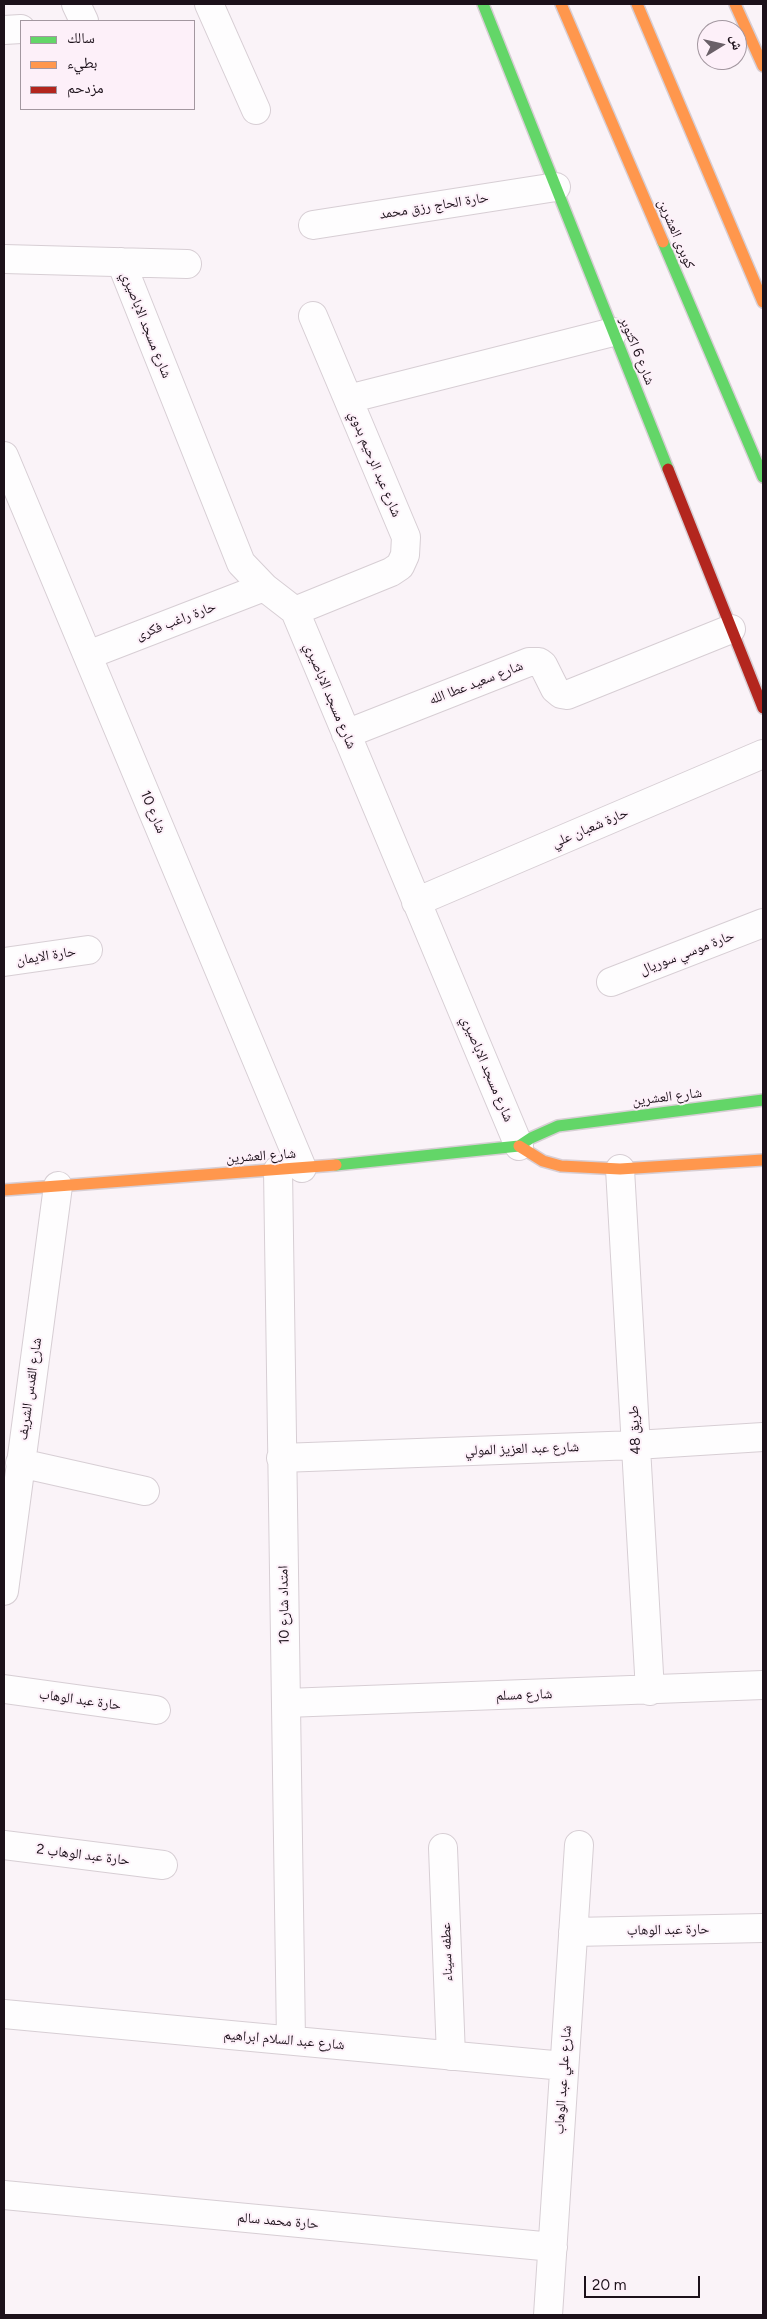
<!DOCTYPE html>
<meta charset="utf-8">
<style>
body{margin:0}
#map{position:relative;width:767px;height:2319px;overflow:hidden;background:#faf3f8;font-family:Figtree,"Noto Naskh Arabic",sans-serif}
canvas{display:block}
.frame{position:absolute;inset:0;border:5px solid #1c111a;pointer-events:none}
.legend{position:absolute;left:20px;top:20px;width:175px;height:90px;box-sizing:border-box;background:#fdf0f9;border:1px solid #a397a0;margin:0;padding:6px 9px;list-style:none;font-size:15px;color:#1c111a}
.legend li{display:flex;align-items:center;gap:10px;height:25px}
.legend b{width:25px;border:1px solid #a397a0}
.north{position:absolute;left:697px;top:20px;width:50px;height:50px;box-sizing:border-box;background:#fdf0f9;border:1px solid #a397a0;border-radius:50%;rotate:81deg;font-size:14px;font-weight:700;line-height:20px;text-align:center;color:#1c111a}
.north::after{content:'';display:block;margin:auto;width:18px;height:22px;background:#6a6068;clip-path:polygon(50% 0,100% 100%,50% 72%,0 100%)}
.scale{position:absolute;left:584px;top:2276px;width:116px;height:22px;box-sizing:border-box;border:2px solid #1c111a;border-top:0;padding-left:6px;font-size:15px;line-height:18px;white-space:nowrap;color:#1c111a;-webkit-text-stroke:4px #fdf0f9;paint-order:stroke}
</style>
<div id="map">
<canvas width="767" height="2319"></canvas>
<div class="frame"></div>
<ul class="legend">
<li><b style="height:6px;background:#63d668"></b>سالك</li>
<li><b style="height:6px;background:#ff974d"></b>بطيء</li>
<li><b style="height:6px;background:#b3261e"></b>مزدحم</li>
</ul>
<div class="north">ش</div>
<div class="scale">20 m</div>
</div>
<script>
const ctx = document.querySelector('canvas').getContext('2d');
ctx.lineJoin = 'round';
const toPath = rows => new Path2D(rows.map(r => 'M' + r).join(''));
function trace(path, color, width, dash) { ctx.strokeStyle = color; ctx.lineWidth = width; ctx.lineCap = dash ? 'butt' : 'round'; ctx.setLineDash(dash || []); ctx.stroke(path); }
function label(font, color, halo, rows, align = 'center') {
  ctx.font = font + ' Figtree,"Noto Naskh Arabic",sans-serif'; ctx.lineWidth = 4; ctx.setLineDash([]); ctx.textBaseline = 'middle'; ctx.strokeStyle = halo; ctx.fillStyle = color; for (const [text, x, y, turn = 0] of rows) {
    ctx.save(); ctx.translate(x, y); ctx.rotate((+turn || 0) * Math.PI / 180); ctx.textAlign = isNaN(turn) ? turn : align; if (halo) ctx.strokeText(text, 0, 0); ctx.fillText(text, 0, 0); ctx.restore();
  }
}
const street = toPath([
 [76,4,84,21],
 [209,4,256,110],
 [4,30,21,29],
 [313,225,556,187],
 [4,259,187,264],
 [121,262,241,563,264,587,295,611,519,1146],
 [313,316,348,399],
 [4,456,302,1168],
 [295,611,391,572,400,566,405,555,406,537,348,399,613,332],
 [88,655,264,587],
 [346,734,529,662,539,662,543,665,555,689,561,694,567,695,731,629],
 [416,902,763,754],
 [4,962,88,950],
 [611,982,763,923],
 [620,1169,650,1691],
 [278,1170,291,2040],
 [281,1458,636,1445,763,1437],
 [20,1463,145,1491],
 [4,1591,58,1186],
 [4,1689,156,1710],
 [286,1703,763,1685],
 [4,1845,163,1865],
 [443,1848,451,2056],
 [573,1932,763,1928],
 [4,2014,564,2066],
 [4,2195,553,2247],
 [548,2315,579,1845]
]);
const fast = toPath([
 [483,4,668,469],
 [663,242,763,477],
 [336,1165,519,1146,531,1138,558,1126,763,1100]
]);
const slow = toPath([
 [561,4,663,242],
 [637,4,763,302],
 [735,4,763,66],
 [519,1146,543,1161,561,1166,620,1169,763,1160],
 [4,1190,336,1165]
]);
const jam = toPath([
 [668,469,763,708]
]);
trace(street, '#d7ced4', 30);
trace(fast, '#d7ced4', 14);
trace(slow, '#d7ced4', 14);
trace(jam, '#d7ced4', 14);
trace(street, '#fefdfe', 28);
trace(fast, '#63d668', 11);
trace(slow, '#ff974d', 11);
trace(jam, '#b3261e', 11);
label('14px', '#1c111a', '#fdf0f9', [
 ["حارة الحاج رزق محمد",434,206,-9],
 ["كوبرى العشرين",676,234,67],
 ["شارع مسجد الاباصيري",146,325,68],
 ["شارع 6 اكتوبر",637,351,68],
 ["شارع عبد الرحيم بدوي",375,464,67],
 ["حارة راغب فكرى",176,621,-21],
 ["شارع سعيد عطا الله",476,683,-21],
 ["شارع مسجد الاباصيري",330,696,67],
 ["شارع 10",153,812,67],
 ["حارة شعبان علي",590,828,-23],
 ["حارة موسي سوريال",687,953,-21],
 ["حارة الايمان",46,956,-9],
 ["شارع مسجد الاباصيري",487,1069,67],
 ["شارع العشرين",667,1097,-7],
 ["شارع العشرين",261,1156,-4],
 ["شارع القدس الشريف",30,1389,-82],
 ["طريق 48",635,1430,-93],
 ["شارع عبد العزيز المولي",522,1449,-2],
 ["امتداد شارع 10",284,1605,-91],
 ["شارع مسلم",524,1695,-2],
 ["حارة عبد الوهاب",80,1700,8],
 ["حارة عبد الوهاب 2",83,1855,7],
 ["حارة عبد الوهاب",668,1930,-1],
 ["عطفه سيناء",447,1952,-92],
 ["شارع عبد السلام ابراهيم",284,2040,5],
 ["شارع علي عبد الوهاب",563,2080,-86],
 ["حارة محمد سالم",278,2221,5]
]);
</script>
